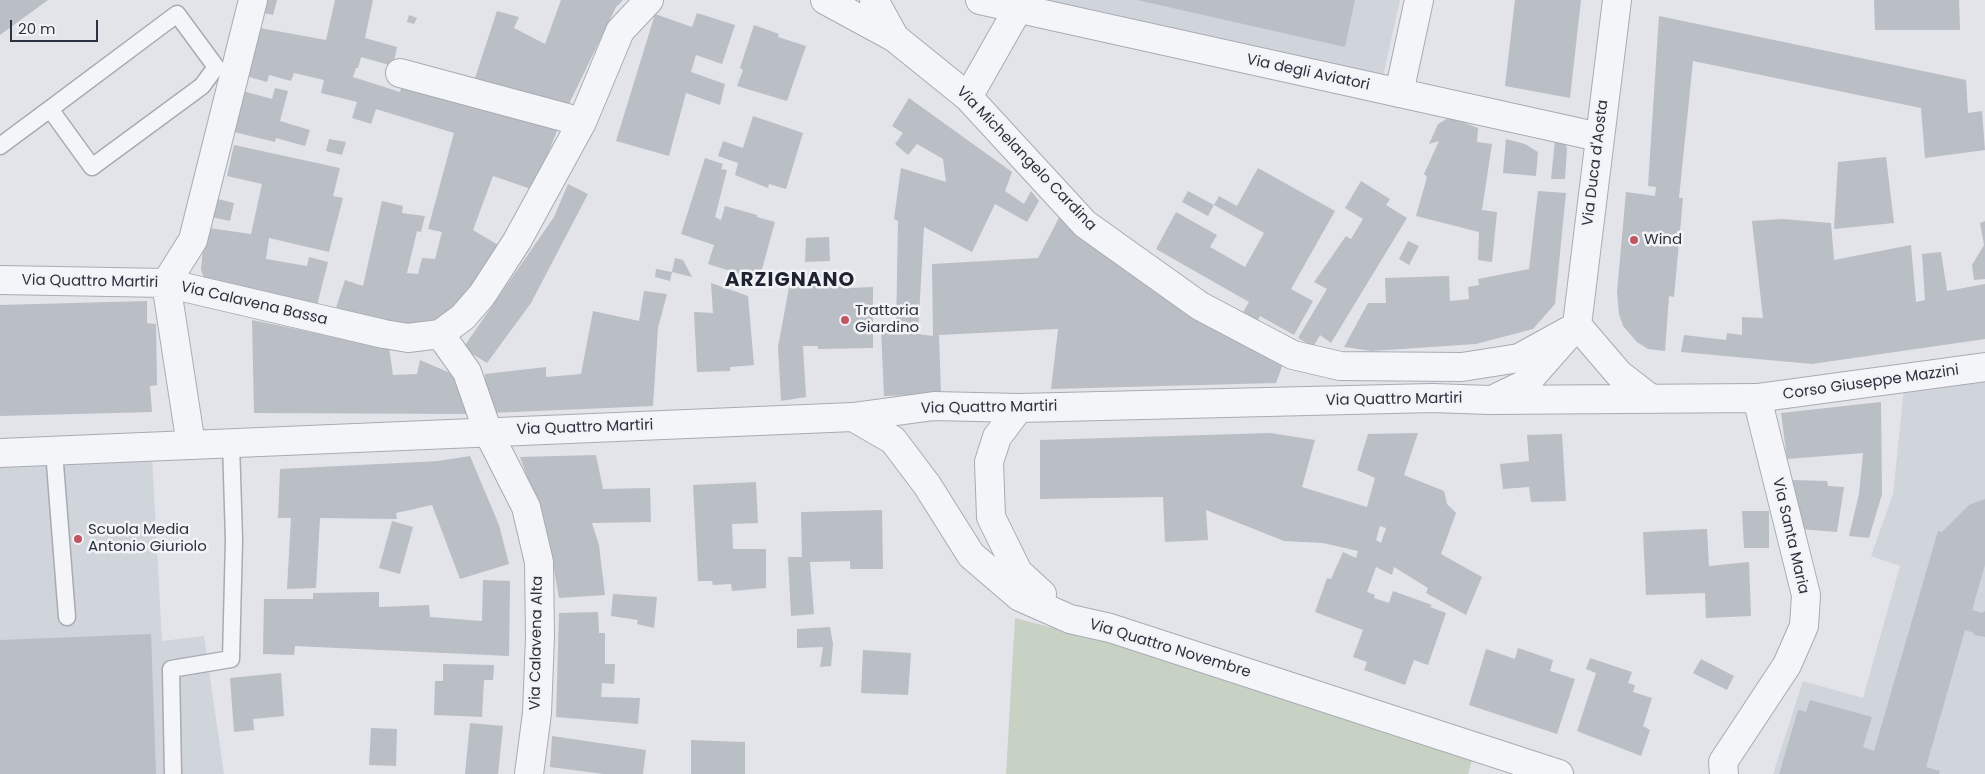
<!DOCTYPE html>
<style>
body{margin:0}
#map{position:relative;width:1985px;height:774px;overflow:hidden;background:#e2e4e9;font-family:Poppins,sans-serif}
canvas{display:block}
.scale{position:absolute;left:10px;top:20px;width:88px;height:22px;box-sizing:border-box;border:2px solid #2c323f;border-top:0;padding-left:6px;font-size:15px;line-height:18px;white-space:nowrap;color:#2c323f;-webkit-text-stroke:4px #f2f3f6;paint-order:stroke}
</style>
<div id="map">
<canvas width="1985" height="774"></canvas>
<div class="scale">20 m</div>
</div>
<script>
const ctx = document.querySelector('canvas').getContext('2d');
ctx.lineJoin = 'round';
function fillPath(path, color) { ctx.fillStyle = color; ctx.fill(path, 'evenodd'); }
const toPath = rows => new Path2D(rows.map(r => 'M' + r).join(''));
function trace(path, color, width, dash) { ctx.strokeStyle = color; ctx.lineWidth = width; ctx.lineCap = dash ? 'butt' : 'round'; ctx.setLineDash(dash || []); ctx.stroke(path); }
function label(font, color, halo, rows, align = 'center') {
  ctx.font = font + ' Poppins,sans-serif'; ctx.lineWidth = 5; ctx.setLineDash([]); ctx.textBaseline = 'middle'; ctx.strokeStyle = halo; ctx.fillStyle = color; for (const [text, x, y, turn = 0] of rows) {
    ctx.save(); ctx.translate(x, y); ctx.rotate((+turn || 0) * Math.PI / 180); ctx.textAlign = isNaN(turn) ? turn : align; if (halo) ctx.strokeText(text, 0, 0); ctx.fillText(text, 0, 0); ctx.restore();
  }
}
fillPath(toPath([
 [1036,0,1400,0,1381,85],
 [1985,365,1985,774,1773,774,1803,681,1863,698,1900,566,1871,556,1893,494,1905,379],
 [151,439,162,641,204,636,224,774,0,774,0,442]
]), '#d0d4db');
fillPath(toPath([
 [1015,618,1478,739,1468,774,1006,774]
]), '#c7d2c4');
fillPath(toPath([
 [0,0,48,0,0,35],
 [258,0,277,0,273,15,255,11],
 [335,0,373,0,365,38,397,47,393,66,361,57,358,68,356,68,353,77,400,92,402,85,560,123,534,190,493,176,473,230,505,249,444,319,419,326,334,314,345,280,363,286,382,201,403,206,402,213,425,216,421,232,417,231,407,273,418,274,422,258,435,259,442,232,428,229,454,133,376,109,371,124,352,118,357,102,321,93,324,80,294,73,291,81,269,75,267,82,246,76,260,28,326,40],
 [561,0,623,0,616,7,566,110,473,84,497,11,519,17,514,28,545,44],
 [1137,0,1355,0,1345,47],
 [1515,0,1581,0,1570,98,1505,86],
 [1874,0,1959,0,1960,30,1875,30],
 [697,13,735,25,722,64,696,55,691,72,725,84,720,105,686,93,669,156,616,141,655,14,692,27],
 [409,15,417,18,414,24,407,22],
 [1659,16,1966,80,1968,113,1982,111,1985,150,1925,158,1921,108,1693,61,1679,198,1683,198,1674,297,1669,296,1665,351,1648,349,1637,342,1623,326,1619,314,1617,292,1626,192,1655,196,1656,187,1648,186],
 [754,25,779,34,778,37,806,46,787,101,737,86,743,70,740,68],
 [275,88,288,91,280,121,310,130,305,146,276,138,275,142,230,131,243,91,272,99],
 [909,98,1012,172,1005,191,1024,204,1031,191,1039,201,1027,222,995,204,972,252,924,227,918,334,933,336,932,264,1038,258,1062,212,1283,364,1276,383,1051,389,1058,329,939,335,941,394,884,396,881,329,896,331,898,221,894,219,901,168,946,182,943,159,917,144,908,155,895,144,903,133,892,126],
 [753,116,803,133,786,189,769,184,768,188,735,175,738,163,718,156,723,141,743,148],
 [1450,117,1478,128,1477,142,1492,144,1482,210,1497,212,1492,262,1478,260,1479,232,1416,216,1427,177,1424,174,1439,141,1429,144,1438,124],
 [329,139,346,142,342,155,326,151],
 [1506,139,1525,144,1538,152,1536,176,1503,173],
 [1555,140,1564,142,1567,148,1565,179,1551,179],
 [234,145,340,168,333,196,343,198,329,252,269,238,266,259,307,266,309,257,328,262,317,305,205,281,201,270,203,248,209,228,251,234,262,184,227,176],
 [1886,157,1894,223,1834,229,1838,162],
 [705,158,723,164,721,169,727,170,715,217,721,220,725,206,757,215,757,217,775,222,759,280,708,264,714,245,681,234],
 [1258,168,1335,211,1291,289,1313,301,1294,335,1260,316,1256,324,1241,316,1249,302,1156,249,1176,212,1217,235,1210,247,1245,267,1264,233,1214,205,1208,216,1182,202,1188,191,1214,205,1219,196,1237,206],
 [1361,181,1390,199,1386,205,1407,218,1331,343,1320,335,1313,347,1298,338,1327,289,1314,282,1346,236,1351,239,1363,219,1345,208],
 [568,184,588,194,531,303,487,363,463,348,554,217],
 [1538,191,1566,193,1555,304,1533,329,1476,344,1372,351,1344,347,1368,303,1386,303,1385,278,1449,276,1450,301,1469,299,1468,287,1479,285,1478,279,1529,269],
 [214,198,234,203,230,221,211,217],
 [1782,219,1831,223,1834,260,1911,245,1916,302,1925,300,1922,254,1941,252,1947,291,1985,284,1985,339,1812,364,1681,352,1684,335,1726,340,1727,333,1742,335,1742,317,1763,318,1752,221],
 [1985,221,1985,279,1974,280,1972,265,1984,245,1980,223],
 [829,237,830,261,805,262,806,238],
 [1408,241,1419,246,1409,265,1399,259],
 [675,258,683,260,692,277,672,272],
 [656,269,672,272,670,281,655,277],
 [850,274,850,288,873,287,873,348,818,349,818,346,803,346,806,397,781,401,778,347,790,282,811,281,811,275],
 [711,283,748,296,754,365,730,367,730,371,697,372,694,312,713,313],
 [644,291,667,294,658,328,653,406,490,413,479,384,485,383,485,374,546,367,546,377,581,374,593,311,639,321],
 [147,301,147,323,156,324,157,385,150,386,152,412,0,416,0,305],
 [252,320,389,348,393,375,417,374,420,360,457,376,470,414,254,413],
 [1881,402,1882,494,1869,538,1849,536,1859,494,1863,453,1787,459,1781,413],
 [1270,433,1315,440,1302,487,1367,507,1375,478,1357,470,1368,434,1418,433,1404,475,1444,491,1447,504,1456,513,1441,554,1482,577,1466,615,1426,593,1428,588,1394,567,1392,575,1376,567,1367,592,1375,595,1374,598,1389,603,1393,591,1432,605,1430,607,1446,613,1428,665,1414,660,1405,685,1364,670,1367,662,1353,657,1363,630,1315,612,1327,578,1331,579,1343,552,1356,558,1358,551,1323,543,1284,541,1206,510,1208,540,1165,542,1163,497,1040,499,1040,440],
 [1380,526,1386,528,1381,543,1376,540],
 [1562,434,1566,501,1531,502,1529,487,1503,489,1500,464,1529,461,1527,435],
 [596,455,603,489,650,488,651,522,592,523,599,545,605,595,559,598,548,536,520,457],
 [470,456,499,525,509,564,460,579,432,505,396,513,397,519,320,518,316,588,287,589,291,518,278,518,280,469,438,461],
 [1792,480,1827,481,1828,486,1844,487,1837,532,1800,529],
 [756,482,758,523,732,524,733,549,766,549,766,588,732,591,731,584,713,585,712,581,698,581,693,485],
 [1985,499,1985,565,1972,610,1982,613,1985,611,1985,637,1974,635,1974,633,1965,630,1926,767,1940,771,1939,774,1779,774,1798,710,1806,712,1810,700,1872,717,1863,747,1874,751,1938,531,1942,532,1969,505],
 [882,510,883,569,850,569,850,561,810,562,814,614,791,616,788,557,802,557,801,512],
 [1742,511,1769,511,1769,548,1744,548],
 [392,521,413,527,400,574,379,568],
 [1707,529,1709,566,1749,562,1751,616,1706,618,1705,593,1646,595,1643,532],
 [483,580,510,581,509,656,295,646,294,655,263,654,264,599,313,599,313,593,379,592,379,607,429,605,430,617,482,621],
 [613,594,657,597,654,628,637,624,638,620,611,616],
 [598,612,599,633,605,633,605,664,615,664,614,684,602,683,601,697,640,698,638,724,556,717,559,613],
 [830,627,833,644,831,666,820,667,823,647,797,648,797,629],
 [151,634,156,774,0,774,0,640],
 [1518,648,1553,660,1550,671,1575,679,1557,734,1469,705,1486,649,1515,659],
 [863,650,911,653,908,695,861,693],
 [1590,658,1632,672,1628,683,1635,685,1633,692,1652,698,1643,726,1650,730,1641,756,1577,731,1596,673,1586,669],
 [1701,659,1734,676,1727,690,1693,673],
 [443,664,494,665,493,680,484,680,482,717,434,715,435,681,443,681],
 [281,673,284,716,253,719,254,730,234,732,230,678],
 [470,723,503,726,498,774,465,774],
 [371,728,397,729,396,766,369,765],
 [552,736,646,750,643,774,604,774,550,767],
 [691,740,745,742,745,774,691,774]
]), '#babec5');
const service = toPath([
 [0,146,50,109,177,14,216,67,202,86,92,167,50,109],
 [54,451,67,617],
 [173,774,171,669,231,659,234,540,231,443]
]);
const minor = toPath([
 [253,0,193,240,166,283,384,334,408,338,440,334,467,372,488,432,526,507,539,562,540,637,537,713,529,774],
 [825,0,895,38],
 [874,0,895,38,968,97,1085,224,1200,306,1293,355,1340,366,1462,367,1519,358,1570,330],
 [980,0,1599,137],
 [400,73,582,122],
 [1399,93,1419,0],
 [968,97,1018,9],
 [0,280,166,283,191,445],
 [440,334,463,317,482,295,517,241,582,122,620,31,649,0],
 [1757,398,1985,367]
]);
const tertiary = toPath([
 [1577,325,1619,374,1650,398],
 [1496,398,1525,384,1577,325,1617,0],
 [1019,408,997,437,989,462,991,517,1018,572,1042,594],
 [853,417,893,440,927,485,971,555,1020,597,1070,619,1110,628,1559,774],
 [0,453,853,417,934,406,1019,408,1432,398,1490,400,1757,398,1806,595,1804,626,1787,665,1723,762,1724,774]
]);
trace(service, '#a8abb3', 19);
trace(minor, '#a8abb3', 30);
trace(tertiary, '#a8abb3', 30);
trace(service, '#f4f5f8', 16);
trace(minor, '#f4f5f8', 28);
trace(tertiary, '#f4f5f8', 28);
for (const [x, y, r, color] of [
 [1634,240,5,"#bf5661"],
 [845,320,5,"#bf5661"],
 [78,539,5,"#bf5661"]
]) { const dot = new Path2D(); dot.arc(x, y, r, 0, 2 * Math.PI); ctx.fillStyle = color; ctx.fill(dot); trace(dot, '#f2f3f6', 2); }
label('15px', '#2c323f', '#f2f3f6', [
 ["Via degli Aviatori",1308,73,12],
 ["Via Michelangelo Cardina",1026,159,46],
 ["Via Duca d'Aosta",1596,163,-83],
 ["Via Quattro Martiri",90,282,1],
 ["Via Calavena Bassa",254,304,13],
 ["Corso Giuseppe Mazzini",1871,383,-8],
 ["Via Quattro Martiri",1394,400,-1],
 ["Via Quattro Martiri",989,408,-1],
 ["Via Quattro Martiri",585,428,-2],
 ["Via Santa Maria",1790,536,77],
 ["Via Calavena Alta",537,643,-89],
 ["Via Quattro Novembre",1170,649,17]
]);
label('15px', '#2c323f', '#f2f3f6', [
 ["Wind",1644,240],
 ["Trattoria",855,311],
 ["Giardino",855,328],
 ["Scuola Media",88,530],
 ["Antonio Giuriolo",88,547]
], 'left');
ctx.letterSpacing = '1px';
label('bold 20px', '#1e2330', '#f2f3f6', [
 ["ARZIGNANO",790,281]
]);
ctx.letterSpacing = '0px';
</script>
